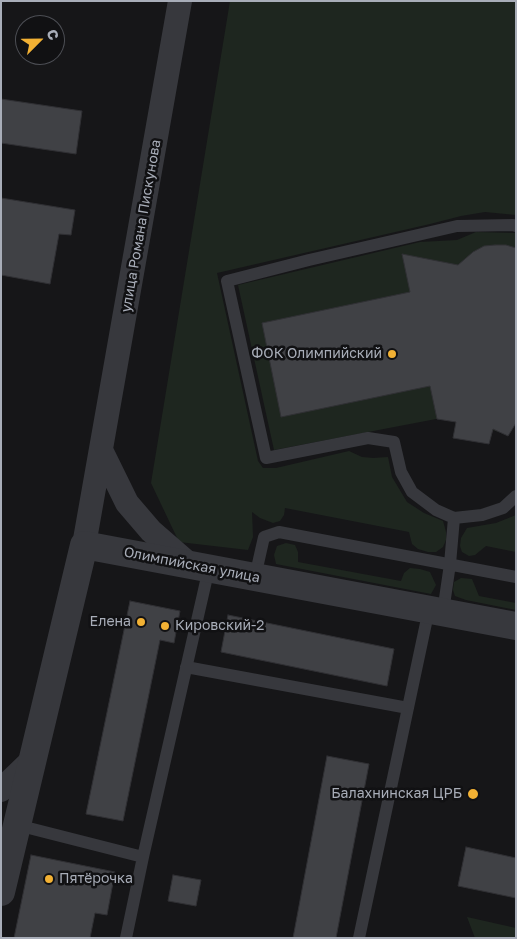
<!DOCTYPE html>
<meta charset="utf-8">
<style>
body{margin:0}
#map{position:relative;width:517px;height:939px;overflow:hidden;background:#161618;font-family:"Golos Text",sans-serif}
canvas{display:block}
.frame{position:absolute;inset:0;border:2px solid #a8adb8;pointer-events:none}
.north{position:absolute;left:15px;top:15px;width:50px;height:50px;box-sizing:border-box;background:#111113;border:1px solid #4d4f55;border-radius:50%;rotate:67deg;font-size:14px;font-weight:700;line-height:20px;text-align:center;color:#a8adb8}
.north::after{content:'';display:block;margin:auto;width:18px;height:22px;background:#f2b134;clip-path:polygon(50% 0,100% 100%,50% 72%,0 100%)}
</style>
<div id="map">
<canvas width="517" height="939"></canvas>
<div class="frame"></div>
<div class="north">С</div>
</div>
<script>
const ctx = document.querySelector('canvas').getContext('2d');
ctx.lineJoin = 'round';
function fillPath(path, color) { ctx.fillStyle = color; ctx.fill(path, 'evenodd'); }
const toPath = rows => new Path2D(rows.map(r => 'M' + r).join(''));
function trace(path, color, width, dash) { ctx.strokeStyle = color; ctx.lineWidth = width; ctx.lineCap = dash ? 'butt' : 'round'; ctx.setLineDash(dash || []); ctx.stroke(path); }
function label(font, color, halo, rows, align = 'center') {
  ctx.font = font + ' "Golos Text",sans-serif'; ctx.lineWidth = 5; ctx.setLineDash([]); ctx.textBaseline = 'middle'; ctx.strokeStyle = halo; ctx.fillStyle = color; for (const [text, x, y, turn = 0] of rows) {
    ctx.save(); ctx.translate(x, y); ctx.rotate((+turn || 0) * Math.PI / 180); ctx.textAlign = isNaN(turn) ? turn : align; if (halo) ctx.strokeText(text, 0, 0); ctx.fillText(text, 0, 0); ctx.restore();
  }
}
fillPath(toPath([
 [230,1,516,1,516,215,485,212,461,216,430,224,217,273,258,461,263,468,276,468,349,451,362,457,373,458,388,457,392,477,407,502,424,513,443,521,446,532,446,540,443,547,436,552,428,552,418,549,412,544,409,532,285,508,284,515,280,521,273,523,260,518,252,512,253,537,248,550,179,542,151,483],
 [476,232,516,233,516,423,508,436,493,430,489,444,453,438,456,422,436,419,274,450,238,285,420,242,457,240],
 [516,515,516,552,486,546,475,555,469,556,462,552,460,546,461,538,467,528,496,523],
 [286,543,295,545,298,552,298,562,401,581,404,573,410,568,420,569,430,572,436,585,431,594,276,564,274,555,277,546],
 [461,578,472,579,479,596,516,603,516,610,466,600,455,596,453,590,454,582],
 [467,917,516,928,516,938,475,938]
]), '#1e261f');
const building = toPath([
 [1,99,82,111,76,154,1,143,1,99],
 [1,198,75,210,71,235,59,234,50,284,1,275,1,198],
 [495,245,506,245,516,248,516,423,508,436,493,429,489,444,453,438,456,422,437,419,430,386,281,417,262,323,410,292,402,254,458,265,473,252,484,246,495,245],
 [130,601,180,611,174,643,160,640,123,821,86,814,130,601],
 [228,615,394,649,387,686,221,652,228,615],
 [327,756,369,764,336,938,293,938,327,756],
 [466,847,516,858,516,898,458,886,466,847],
 [31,855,115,872,107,915,95,913,90,938,14,938,31,855],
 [173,875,201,880,196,906,168,901,173,875]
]);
fillPath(building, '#404145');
trace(building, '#303034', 1);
trace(toPath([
 [516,226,513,225,457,226,309,260,227,281,266,458,368,438,394,442,401,472,412,492,436,510,454,518,482,515,503,508,516,496],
 [255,577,264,537,279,532,516,577],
 [443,612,450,564,454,518],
 [186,667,408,708],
 [17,825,143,857,209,568],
 [126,938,143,857],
 [359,938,429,609]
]), '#37383d', 12);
trace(toPath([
 [101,450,127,503,151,531,189,564],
 [84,545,180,1],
 [1,790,33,759]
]), '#37383d', 24);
trace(toPath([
 [1,892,84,545,516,626]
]), '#37383d', 28);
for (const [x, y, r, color] of [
 [392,354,5,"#f2b134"],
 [141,622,5,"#f2b134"],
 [165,626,5,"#f2b134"],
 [473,794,6,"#f2b134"],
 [49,879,5,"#f2b134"]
]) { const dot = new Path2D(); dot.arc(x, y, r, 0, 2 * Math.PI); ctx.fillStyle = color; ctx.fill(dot); trace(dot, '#111113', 2); }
label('14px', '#a8adb8', '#111113', [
 ["улица Романа Пискунова",141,226,-80],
 ["Олимпийская улица",192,565,11]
]);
label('14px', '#a8adb8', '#111113', [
 ["ФОК Олимпийский",382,354],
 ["Елена",131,622],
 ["Кировский-2",175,626,"left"],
 ["Балахнинская ЦРБ",462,794],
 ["Пятёрочка",59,879,"left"]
], 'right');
</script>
